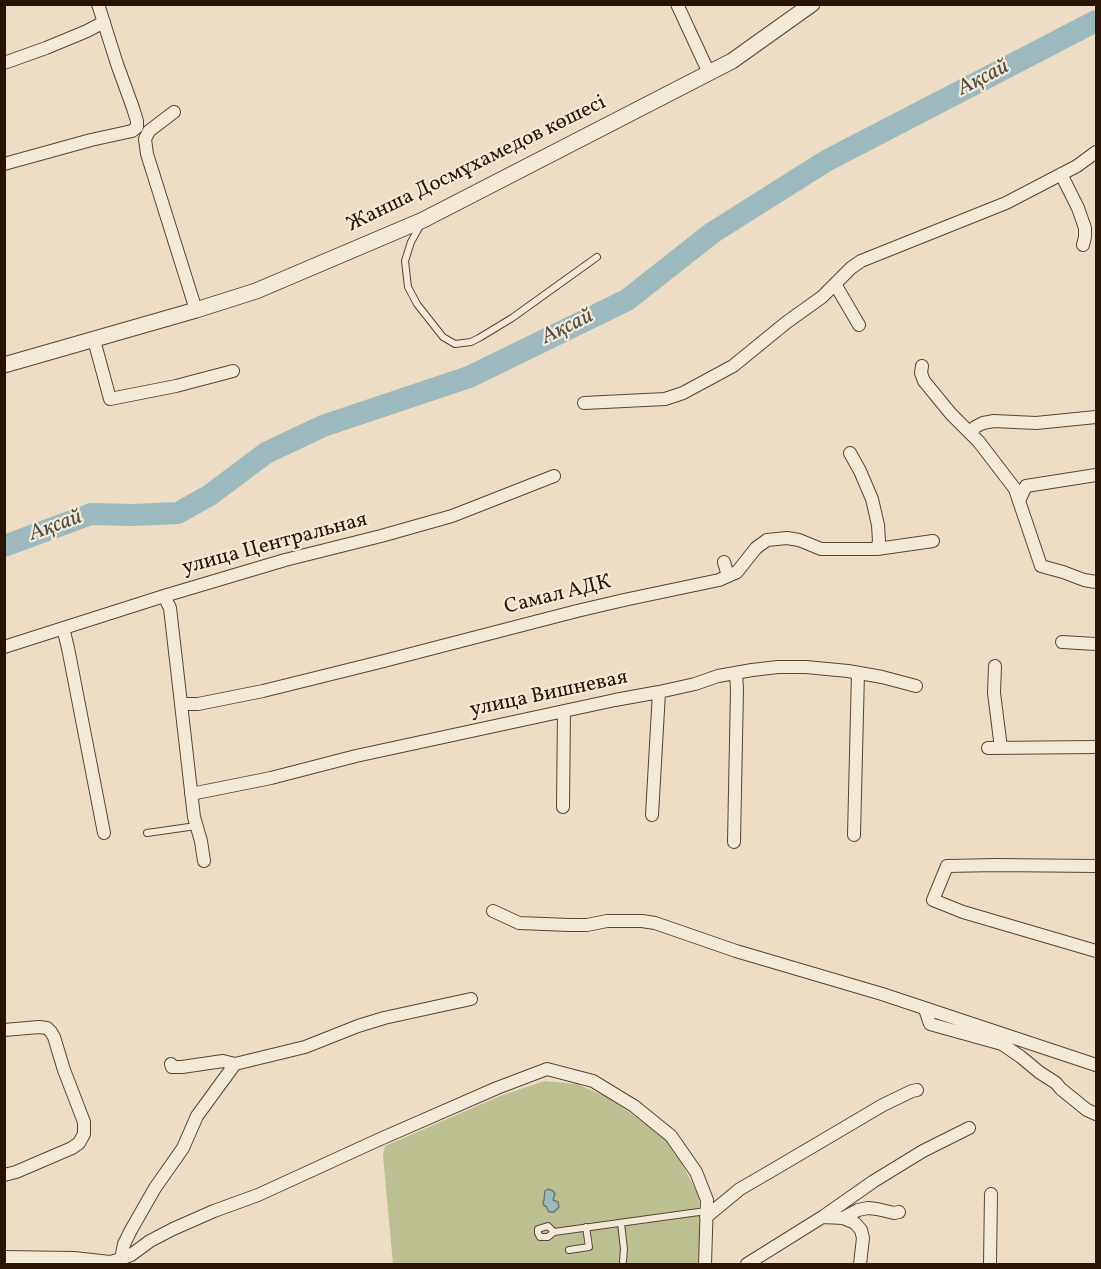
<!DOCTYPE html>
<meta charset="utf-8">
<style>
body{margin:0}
#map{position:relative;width:1101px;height:1269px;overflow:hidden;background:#ecddc4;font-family:Vollkorn,serif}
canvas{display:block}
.frame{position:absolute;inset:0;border:6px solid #271405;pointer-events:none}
</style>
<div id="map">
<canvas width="1101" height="1269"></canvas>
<div class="frame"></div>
</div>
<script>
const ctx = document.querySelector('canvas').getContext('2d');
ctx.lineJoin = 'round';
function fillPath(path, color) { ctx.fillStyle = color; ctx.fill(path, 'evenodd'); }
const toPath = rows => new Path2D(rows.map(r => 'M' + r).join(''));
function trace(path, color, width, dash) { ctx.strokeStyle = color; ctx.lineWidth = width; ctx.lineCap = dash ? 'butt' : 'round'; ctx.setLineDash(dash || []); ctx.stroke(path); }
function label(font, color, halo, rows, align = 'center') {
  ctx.font = font + ' Vollkorn,serif'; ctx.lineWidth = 4.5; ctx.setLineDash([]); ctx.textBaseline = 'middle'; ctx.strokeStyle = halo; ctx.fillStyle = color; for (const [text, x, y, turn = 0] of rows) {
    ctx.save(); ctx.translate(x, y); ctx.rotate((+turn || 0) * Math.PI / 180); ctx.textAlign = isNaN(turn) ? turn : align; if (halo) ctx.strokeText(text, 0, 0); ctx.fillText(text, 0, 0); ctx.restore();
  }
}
fillPath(toPath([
 [544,1081,577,1084,607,1097,669,1140,699,1196,701,1264,393,1264,383,1155,385,1146,500,1096]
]), '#bcc091');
const water = toPath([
 [548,1189,553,1191,555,1194,553,1200,558,1202,559,1207,554,1212,549,1212,546,1206,544,1206,543,1202,544,1200,545,1191,548,1189]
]);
fillPath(water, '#9cbabd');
trace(water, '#6d7873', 1.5);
trace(toPath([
 [4,546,91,514,133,515,178,513,210,495,266,453,323,426,469,377,627,300,712,233,826,161,1096,21]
]), '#9cbabd', 22);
const service = toPath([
 [421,224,411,242,405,261,408,287,417,304,443,337,455,344,471,342,479,338,512,318,597,257],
 [147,833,196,826],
 [621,1223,624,1249,623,1261],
 [554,1232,548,1237,540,1237,538,1233,538,1229,548,1226,554,1232,706,1211],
 [569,1250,589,1247,586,1227]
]);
const minor = toPath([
 [677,4,709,73],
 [4,63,46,48,87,31,104,22],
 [174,112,149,131,145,139,147,154,196,310],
 [4,164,91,140,132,131,137,127,137,121,133,108,117,64,98,4],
 [1061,174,1078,208,1085,228,1085,237,1083,245],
 [835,284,859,325],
 [94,340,110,399,176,386,233,371],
 [922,366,921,373,924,381,951,414,971,434,975,427,983,423,994,421,1036,423,1096,417],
 [584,403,665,399,683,393,733,366,787,322,822,297,851,268,861,261,1006,203,1077,166,1096,152],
 [971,434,979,442,1015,489,1019,501],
 [850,453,860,471,872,499,878,525,879,541,877,549],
 [1096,475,1026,486,1019,501,1041,566,1063,572,1084,580,1096,582],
 [724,562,728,576],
 [164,596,170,608,194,817,201,841,204,861],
 [63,628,68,648,104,833],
 [1062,642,1096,644],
 [4,647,164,596,285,560,381,536,452,516,554,476],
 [995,666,994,693,1001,748],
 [182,704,198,704,263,691,380,662,577,611,624,600,719,580,737,572,756,548,767,540,787,538,799,540,821,549,877,549,933,541],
 [988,748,1096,747],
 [191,794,271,778,356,756,615,700,659,692,695,684,718,676,752,670,778,667,806,667,848,671,882,677,916,686],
 [563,807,564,712],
 [652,815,659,692],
 [854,835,858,673],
 [734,842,737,689,736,673],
 [1096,866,996,865,947,866,933,900,963,912,1096,951],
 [493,911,519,923,570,925,587,925,607,921,642,921,655,923,736,951,882,994,1096,1065],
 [925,1009,930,1024,1002,1044,1021,1057,1039,1072,1056,1083,1061,1089,1087,1110,1096,1114],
 [4,1030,39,1027,47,1028,51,1032,54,1037,64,1070,84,1122,84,1134,79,1143,72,1148,16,1172,4,1175],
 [171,1064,172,1067,182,1067,223,1061,235,1064],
 [706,1217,740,1189,771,1171,883,1105,912,1091,917,1090],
 [823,1217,843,1218,855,1223,861,1230,863,1238,860,1264],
 [843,1218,858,1210,868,1208,877,1209,894,1213,899,1212],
 [4,1257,74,1258,110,1262,121,1259,131,1255,150,1241,173,1229,214,1211,258,1195,378,1140,497,1088,547,1069,593,1081,634,1106,671,1136,696,1172,707,1200,705,1264],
 [121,1259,124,1244,131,1230,155,1188,183,1148,197,1116,235,1064,305,1047,358,1026,384,1018,471,999],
 [747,1264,824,1216,874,1181,923,1151,969,1128],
 [990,1264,991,1194]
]);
const tertiary = toPath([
 [4,365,196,310,256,291,423,220,732,61,812,4]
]);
trace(service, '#584635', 8);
trace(minor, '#584635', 14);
trace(tertiary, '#584635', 17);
trace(service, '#f3e9d9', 6);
trace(minor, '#f3e9d9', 12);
trace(tertiary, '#f3e9d9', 15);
label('21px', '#271405', '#f3e9d9', [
 ["Жанша Досмұхамедов көшесі",477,165,-26],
 ["улица Центральная",275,545,-15],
 ["Самал АДК",558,596,-14],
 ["улица Вишневая",549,695,-12]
]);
label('italic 22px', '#504e45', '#f3e9d9', [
 ["Ақсай",984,79,-27],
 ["Ақсай",568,328,-26],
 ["Ақсай",56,527,-20]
]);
</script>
